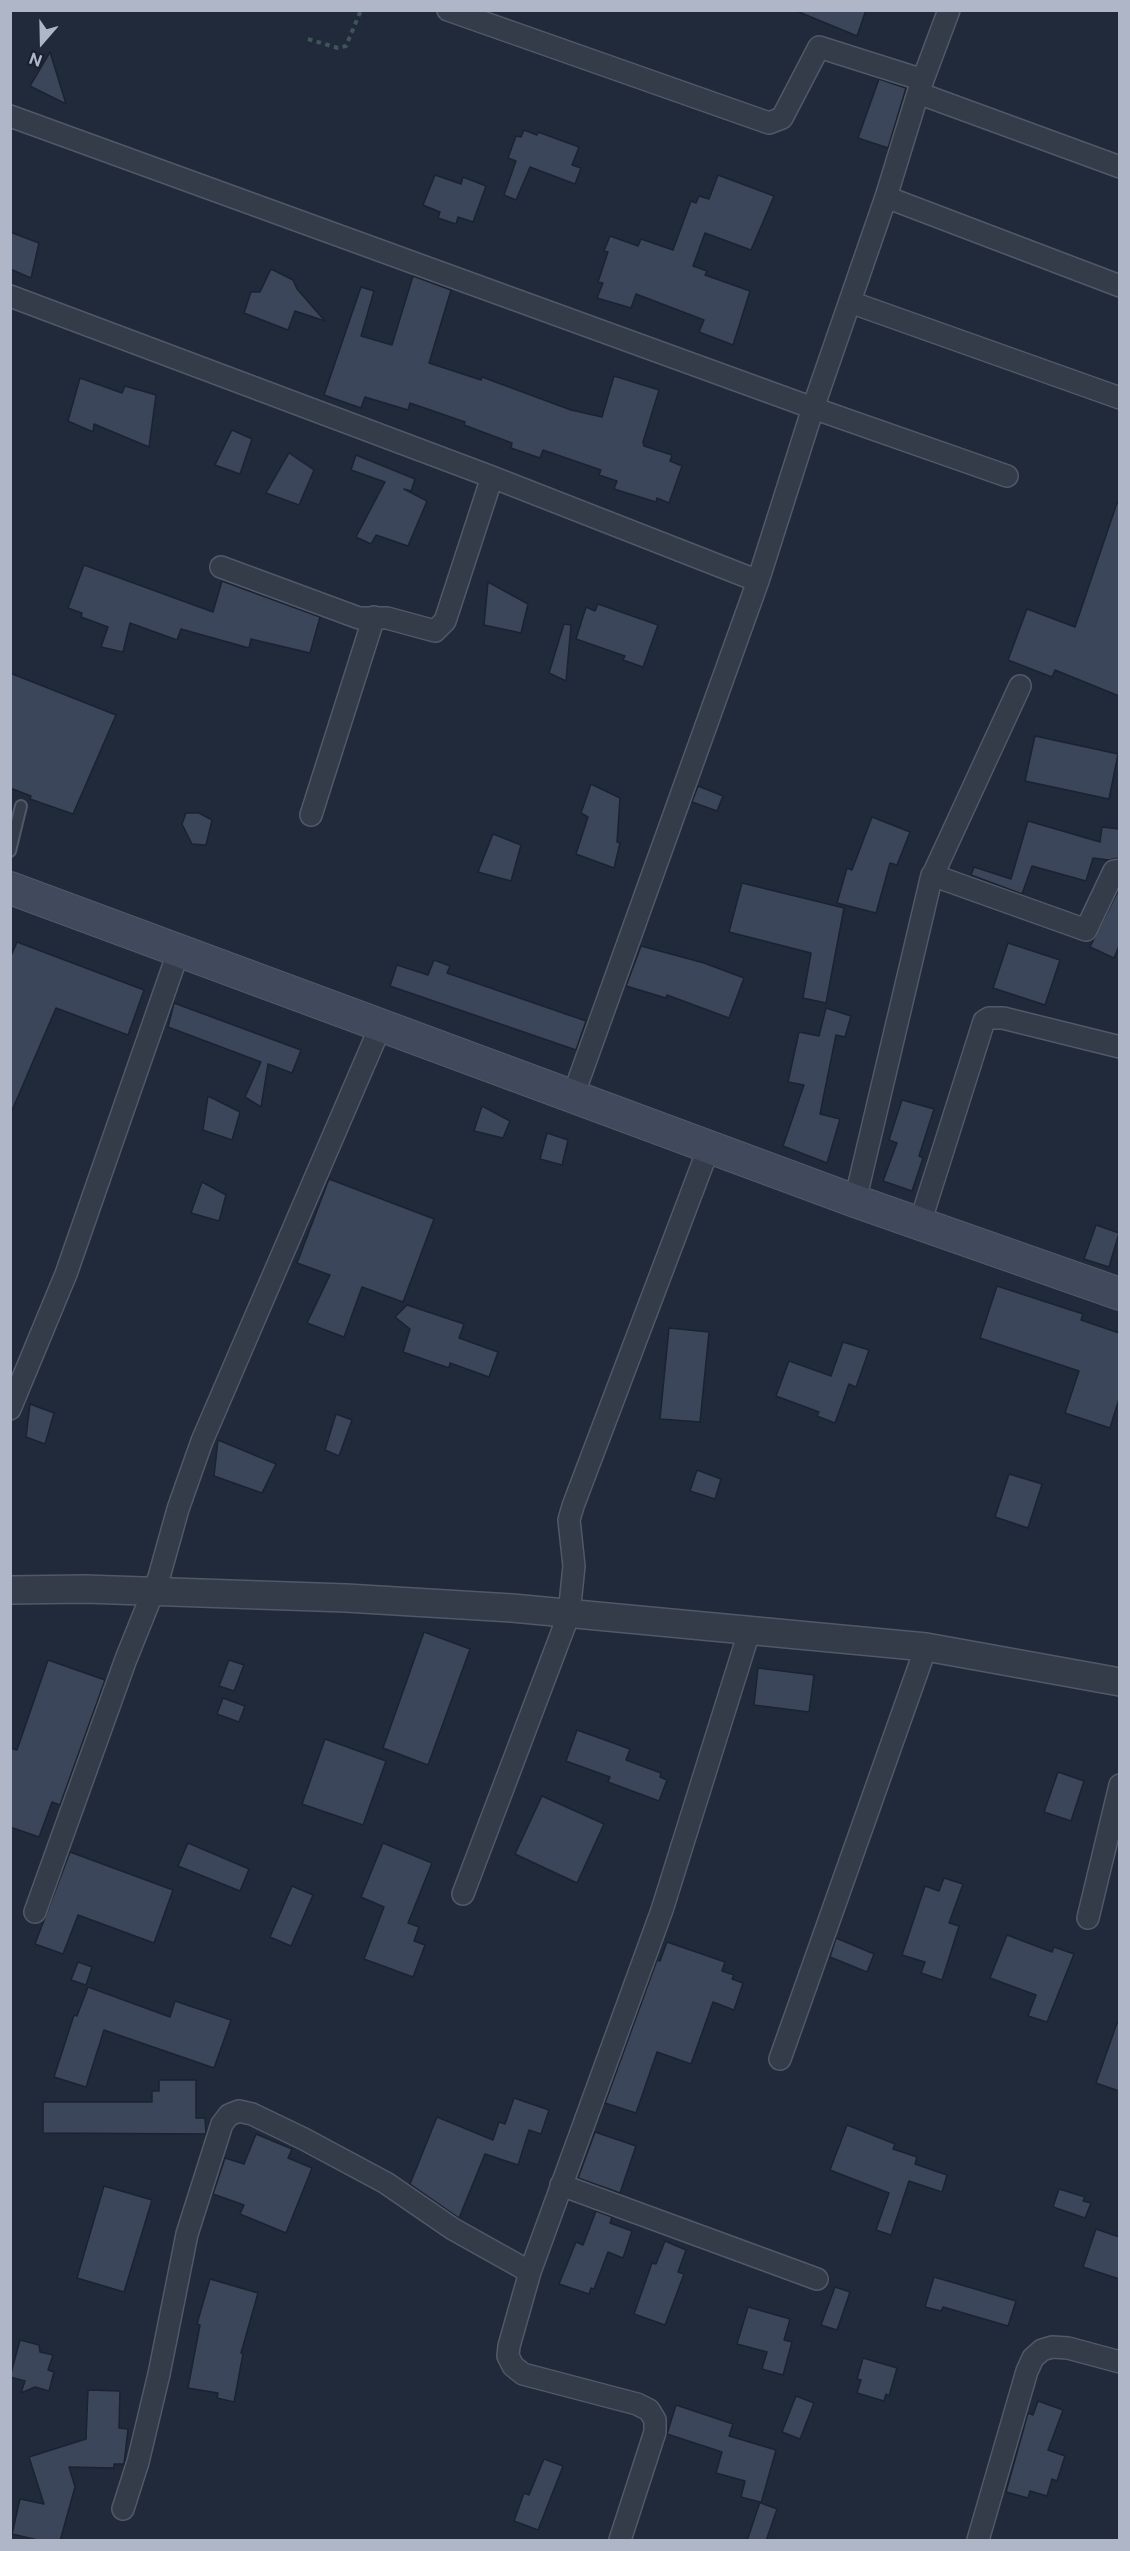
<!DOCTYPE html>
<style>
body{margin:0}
#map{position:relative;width:1130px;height:2551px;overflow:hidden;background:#202a3a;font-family:"Public Sans",sans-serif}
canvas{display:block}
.frame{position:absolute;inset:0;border:12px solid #aeb6c7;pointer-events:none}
.north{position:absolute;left:12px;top:12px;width:60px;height:60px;-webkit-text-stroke:4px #19212f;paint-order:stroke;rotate:200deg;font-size:16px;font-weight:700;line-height:24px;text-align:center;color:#aeb6c7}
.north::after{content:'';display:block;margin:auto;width:21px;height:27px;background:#aeb6c7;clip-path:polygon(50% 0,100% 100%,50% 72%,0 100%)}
</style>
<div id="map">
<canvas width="1130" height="2551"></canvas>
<div class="frame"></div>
<div class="north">N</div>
</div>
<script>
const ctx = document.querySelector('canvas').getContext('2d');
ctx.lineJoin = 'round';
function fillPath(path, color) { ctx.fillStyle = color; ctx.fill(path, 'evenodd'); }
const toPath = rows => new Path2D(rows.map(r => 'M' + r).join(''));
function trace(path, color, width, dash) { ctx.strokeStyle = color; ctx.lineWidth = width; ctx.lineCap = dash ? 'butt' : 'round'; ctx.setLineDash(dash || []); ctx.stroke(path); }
const building = toPath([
 [794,10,866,10,857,36,794,10],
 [50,52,66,104,30,86,50,52],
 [879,79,906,88,888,148,858,138,879,79],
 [524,130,537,135,538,132,579,147,572,165,581,168,575,184,530,167,516,200,504,195,516,161,508,158,516,136,521,137,524,130],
 [435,175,461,184,463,177,486,186,473,222,458,217,456,224,438,218,440,212,423,205,435,175],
 [718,175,774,196,751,250,705,233,693,266,707,271,705,275,750,291,733,345,699,332,704,320,636,294,631,308,597,298,603,283,598,282,608,252,604,251,610,236,638,246,641,239,673,250,691,201,696,203,699,196,709,199,718,175],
 [10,232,39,243,31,278,10,269,10,232],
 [271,269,293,280,297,289,325,321,295,311,288,330,244,313,251,292,260,292,271,269],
 [413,276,451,290,429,363,481,380,482,377,571,410,602,417,614,376,659,390,643,442,644,446,672,455,670,461,682,466,669,503,657,498,656,502,614,489,617,481,599,475,601,470,543,450,540,458,511,448,512,443,464,425,465,422,410,403,408,410,365,397,361,408,324,395,361,287,374,291,361,336,392,345,413,276],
 [80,378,122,393,125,386,156,395,149,447,94,424,93,432,68,421,80,378],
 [232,430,252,439,240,474,215,465,232,430],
 [289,453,314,470,299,505,266,493,289,453],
 [356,455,415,479,411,491,404,489,427,501,408,546,376,535,371,544,356,537,385,482,351,470,356,455],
 [1117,503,1119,504,1119,696,1055,670,1052,677,1008,660,1027,609,1075,627,1117,503],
 [84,565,213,612,222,581,320,617,310,653,251,639,249,648,181,629,177,640,130,623,123,652,101,647,108,627,81,617,82,613,68,608,84,565],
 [488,582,528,604,521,633,484,625,488,582],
 [598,604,658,625,643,667,623,660,625,656,576,639,586,607,595,611,598,604],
 [564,624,571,625,566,681,549,673,564,624],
 [10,673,116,715,73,814,30,799,31,796,10,788,10,673],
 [1035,736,1118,754,1109,799,1025,781,1035,736],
 [591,784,620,798,617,842,620,843,614,868,576,854,588,817,581,813,591,784],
 [698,786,723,796,717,811,692,802,698,786],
 [186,813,199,813,212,820,206,845,192,844,182,824,186,813],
 [872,817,910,832,897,865,890,863,876,913,837,903,847,868,852,870,872,817],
 [1028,821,1100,842,1102,827,1119,829,1119,858,1109,860,1093,858,1086,881,1032,866,1022,894,971,875,974,867,1011,879,1028,821],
 [493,834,521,845,511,881,478,872,493,834],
 [742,883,844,908,826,1003,803,998,811,953,729,932,742,883],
 [1119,889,1119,946,1114,958,1090,947,1119,889],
 [17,942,144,990,128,1035,56,1008,10,1115,10,958,17,942],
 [1008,943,1060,960,1045,1005,993,988,1008,943],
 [641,946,704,963,744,978,729,1018,667,995,666,998,626,986,641,946],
 [434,960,450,966,447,973,586,1021,576,1050,390,986,397,965,428,975,434,960],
 [174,1003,301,1050,292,1073,268,1064,261,1107,245,1097,261,1062,168,1027,174,1003],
 [826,1008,851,1016,845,1037,836,1035,820,1114,840,1119,827,1163,783,1146,804,1085,788,1082,799,1032,819,1036,826,1008],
 [208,1096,240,1112,232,1140,203,1130,208,1096],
 [902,1100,934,1109,919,1156,923,1158,912,1191,883,1181,897,1143,889,1140,902,1100],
 [482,1106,510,1121,503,1138,474,1131,482,1106],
 [547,1133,568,1140,562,1165,540,1159,547,1133],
 [329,1179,434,1219,403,1302,362,1287,344,1337,307,1323,330,1275,297,1263,329,1179],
 [202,1182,226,1195,219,1221,191,1213,202,1182],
 [1096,1225,1119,1233,1109,1267,1084,1259,1096,1225],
 [997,1286,1083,1314,1081,1320,1119,1333,1119,1399,1110,1428,1065,1413,1079,1371,980,1338,997,1286],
 [407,1305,464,1324,459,1338,498,1352,489,1377,450,1363,449,1368,403,1352,410,1329,395,1317,407,1305],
 [669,1328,709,1332,700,1422,660,1419,669,1328],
 [843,1342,869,1350,856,1387,849,1384,835,1423,817,1416,819,1412,776,1396,789,1361,831,1376,843,1342],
 [30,1404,54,1413,45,1444,26,1437,30,1404],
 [336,1414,352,1420,339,1456,325,1450,336,1414],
 [218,1440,276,1464,262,1493,214,1476,218,1440],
 [697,1470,721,1479,715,1499,690,1491,697,1470],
 [1009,1474,1042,1484,1028,1528,995,1517,1009,1474],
 [424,1632,470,1649,428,1765,383,1748,424,1632],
 [48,1660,105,1680,60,1805,52,1802,39,1837,10,1827,10,1748,17,1750,48,1660],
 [229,1660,244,1665,234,1691,219,1686,229,1660],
 [758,1668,814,1675,809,1712,754,1705,758,1668],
 [223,1698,245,1706,239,1722,217,1714,223,1698],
 [577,1730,630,1749,626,1760,661,1773,660,1777,667,1780,659,1801,608,1782,610,1777,566,1761,577,1730],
 [325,1739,386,1761,363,1825,302,1804,325,1739],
 [1058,1772,1084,1781,1071,1821,1044,1812,1058,1772],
 [542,1796,604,1824,577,1883,515,1854,542,1796],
 [188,1843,249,1869,240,1891,178,1866,188,1843],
 [383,1843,432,1863,408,1923,419,1927,414,1941,425,1945,413,1977,364,1959,384,1907,361,1897,383,1843],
 [70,1852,173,1890,154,1943,78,1915,63,1954,35,1944,70,1852],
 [944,1878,963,1884,949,1923,959,1926,942,1980,921,1973,925,1962,902,1955,925,1886,939,1891,944,1878],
 [292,1886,313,1895,291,1946,270,1937,292,1886],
 [1007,1935,1052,1952,1054,1947,1074,1954,1047,2022,1028,2016,1036,1995,990,1978,1007,1935],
 [836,1938,874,1954,867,1972,830,1957,836,1938],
 [667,1942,725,1962,722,1971,734,1975,732,1979,743,1983,734,2010,713,2002,691,2064,657,2052,636,2113,605,2103,657,1960,660,1961,667,1942],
 [78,1962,92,1967,86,1985,71,1980,78,1962],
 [88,1987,170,2017,175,2001,231,2020,214,2068,104,2030,86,2087,54,2077,74,2015,77,2016,88,1987],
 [1117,2023,1119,2024,1119,2091,1096,2083,1117,2023],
 [159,2080,196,2080,196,2118,205,2118,206,2134,43,2133,43,2102,152,2102,152,2091,159,2091,159,2080],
 [514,2098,549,2110,541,2134,529,2130,518,2165,485,2154,459,2218,410,2184,437,2117,493,2140,499,2122,505,2124,514,2098],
 [847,2125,895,2144,893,2149,917,2157,915,2164,947,2175,942,2192,909,2181,891,2235,876,2230,889,2193,830,2170,847,2125],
 [595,2132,636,2146,620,2193,578,2178,595,2132],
 [256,2134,292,2149,288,2158,312,2168,286,2233,240,2214,244,2205,213,2194,225,2158,244,2164,256,2134],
 [104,2186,152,2200,124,2292,77,2278,104,2186],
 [1059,2189,1085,2197,1083,2201,1091,2203,1085,2218,1053,2207,1059,2189],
 [596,2211,612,2217,610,2223,632,2231,623,2258,608,2252,594,2289,591,2288,589,2294,559,2284,576,2242,583,2245,596,2211],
 [1096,2229,1119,2237,1119,2279,1083,2267,1096,2229],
 [665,2241,686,2250,678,2272,684,2274,665,2325,634,2314,652,2263,656,2264,665,2241],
 [934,2277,1016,2301,1008,2326,943,2307,941,2311,925,2307,934,2277],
 [210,2279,258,2293,241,2353,243,2354,234,2402,217,2398,218,2393,188,2388,200,2325,197,2324,210,2279],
 [835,2287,850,2292,837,2330,821,2325,835,2287],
 [748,2307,790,2319,784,2340,792,2342,783,2375,762,2369,767,2352,737,2344,748,2307],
 [20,2340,39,2345,40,2352,53,2355,48,2370,54,2372,49,2391,35,2387,21,2393,25,2381,10,2377,20,2340],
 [863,2358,897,2368,889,2396,886,2394,884,2401,857,2393,861,2380,857,2379,863,2358],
 [88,2390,120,2391,119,2428,128,2429,124,2464,114,2464,114,2468,69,2467,75,2487,60,2541,42,2541,12,2534,20,2499,44,2504,29,2457,86,2439,88,2390],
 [796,2396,814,2403,800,2439,782,2432,796,2396],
 [1038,2401,1063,2410,1048,2450,1065,2456,1057,2481,1052,2479,1047,2496,1030,2491,1028,2498,1006,2492,1028,2413,1033,2415,1038,2401],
 [676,2405,733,2424,729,2436,776,2450,761,2503,777,2509,766,2541,747,2541,760,2502,741,2497,745,2481,716,2473,722,2452,667,2434,676,2405],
 [544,2459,563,2466,538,2530,514,2521,524,2493,529,2495,544,2459]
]);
fillPath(building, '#3b465a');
trace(building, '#1b2331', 1.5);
const service = toPath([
 [10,851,21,806]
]);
const minor = toPath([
 [448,10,769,123,782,118,819,47,923,80],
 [918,93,1120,167],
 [10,116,813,408,1007,476],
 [886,197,1120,286],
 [10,296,492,477,758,581],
 [850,302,1120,398],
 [221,567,359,618,387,618,435,631,445,621,492,477],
 [311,815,374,617],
 [932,875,1086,930,1114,871,1120,870],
 [573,1096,758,581,813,408,886,197,918,93,949,10],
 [855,1201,931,879,1020,686],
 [920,1223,984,1021,989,1018,1003,1018,1120,1047],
 [10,1409,66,1274,179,950],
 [463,1894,569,1614,574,1566,569,1520,573,1506,709,1147],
 [35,1912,126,1659,159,1577,178,1509,202,1441,381,1025],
 [1088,1918,1120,1785],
 [780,2059,926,1647],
 [561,2185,817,2279],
 [123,2509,138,2462,159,2374,187,2234,222,2124,229,2115,239,2111,252,2114,304,2139,386,2183,453,2229,530,2272],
 [620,2540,655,2432,655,2420,649,2410,637,2404,523,2374,513,2366,508,2356,509,2346,530,2272,662,1910,750,1629],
 [978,2540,1027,2371,1033,2358,1042,2350,1052,2347,1068,2348,1120,2362]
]);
const tertiary = toPath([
 [10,1590,85,1589,346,1598,512,1608,926,1647,1120,1682]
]);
const secondary = toPath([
 [10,888,855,1201,1120,1294]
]);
trace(service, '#515968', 14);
trace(minor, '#515968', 24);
trace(tertiary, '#515968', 30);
trace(secondary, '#515968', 34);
trace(toPath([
 [308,39,338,48,346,46,361,10]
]), '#3f5458', 4, [4.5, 4.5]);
trace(service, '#343c4a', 10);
trace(minor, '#343c4a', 21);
trace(tertiary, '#343c4a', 27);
trace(secondary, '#414a5d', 32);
</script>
